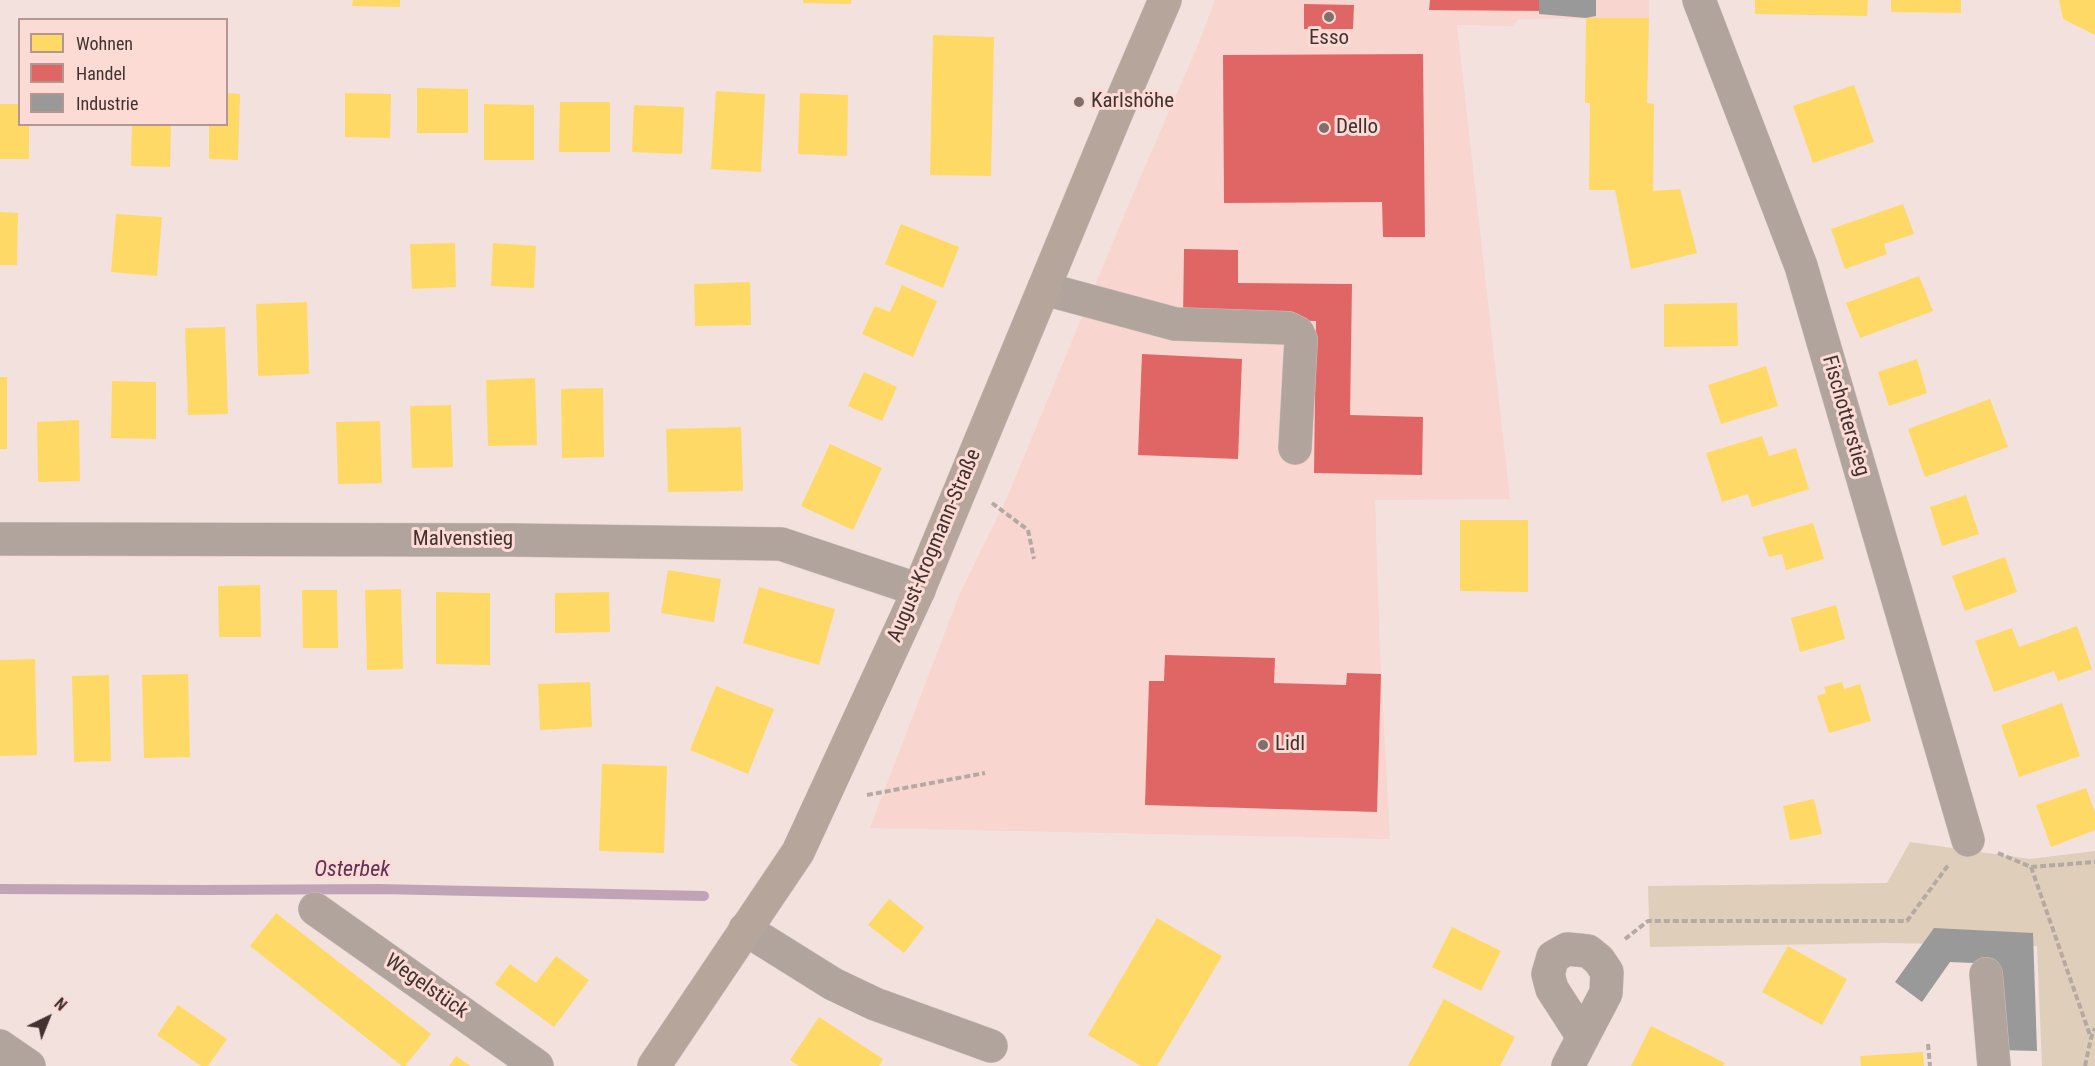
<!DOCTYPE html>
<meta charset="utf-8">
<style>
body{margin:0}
#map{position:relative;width:2095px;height:1066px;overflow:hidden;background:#f3e1de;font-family:"Roboto Condensed",sans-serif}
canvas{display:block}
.legend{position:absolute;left:18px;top:18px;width:210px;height:108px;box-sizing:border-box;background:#fcdbd5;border:2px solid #b29793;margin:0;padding:8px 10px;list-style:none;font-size:18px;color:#42322f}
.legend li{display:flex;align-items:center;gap:12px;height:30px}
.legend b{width:30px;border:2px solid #b29793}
.north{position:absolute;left:18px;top:988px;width:60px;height:60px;-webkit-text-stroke:4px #fcdbd5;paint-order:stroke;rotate:43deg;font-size:16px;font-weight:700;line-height:24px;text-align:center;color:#42322f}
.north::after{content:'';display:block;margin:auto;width:21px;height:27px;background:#42322f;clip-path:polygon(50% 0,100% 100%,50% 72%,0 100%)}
</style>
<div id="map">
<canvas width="2095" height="1066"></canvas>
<ul class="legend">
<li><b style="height:16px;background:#ffd966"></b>Wohnen</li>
<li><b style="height:16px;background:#e06666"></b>Handel</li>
<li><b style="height:16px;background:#999"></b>Industrie</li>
</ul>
<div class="north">N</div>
</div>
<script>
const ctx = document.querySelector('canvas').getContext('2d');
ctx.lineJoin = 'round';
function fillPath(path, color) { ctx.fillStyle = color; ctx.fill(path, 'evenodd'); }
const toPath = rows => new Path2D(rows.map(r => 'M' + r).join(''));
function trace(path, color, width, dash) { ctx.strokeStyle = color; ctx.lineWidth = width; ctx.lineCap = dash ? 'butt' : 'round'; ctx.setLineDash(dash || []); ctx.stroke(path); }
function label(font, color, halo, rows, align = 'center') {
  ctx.font = font + ' "Roboto Condensed",sans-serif'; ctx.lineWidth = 6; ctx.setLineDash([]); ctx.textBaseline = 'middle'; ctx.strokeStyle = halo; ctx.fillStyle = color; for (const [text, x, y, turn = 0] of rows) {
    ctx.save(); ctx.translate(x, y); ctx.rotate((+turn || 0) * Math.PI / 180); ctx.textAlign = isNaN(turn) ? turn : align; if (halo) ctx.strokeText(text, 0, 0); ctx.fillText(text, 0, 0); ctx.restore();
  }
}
fillPath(toPath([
 [1215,0,1649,0,1649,18,1519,19,1512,26,1457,25,1510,499,1375,500,1380,652,1390,839,870,828,960,593,1006,500,1131,199,1198,45]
]), '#f8d5cf');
fillPath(toPath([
 [1910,842,2030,859,2095,851,2095,1066,2042,1066,2037,946,1886,943,1650,947,1648,886,1887,883]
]), '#dfcfba');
fillPath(toPath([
 [353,0,400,0,400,7,352,6],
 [803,0,851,0,851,4,803,3],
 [1755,0,1868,0,1867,16,1755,14],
 [1891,0,1961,0,1961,13,1891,12],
 [2059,0,2095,0,2095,35,2063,19],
 [1586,18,1649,18,1647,103,1654,104,1653,191,1680,189,1697,253,1631,269,1615,190,1589,190,1590,103,1585,103],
 [933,35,994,37,991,176,930,175],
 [1854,85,1874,142,1813,163,1793,106],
 [417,88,468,89,468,133,417,133],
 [716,91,765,94,761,172,711,169],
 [226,93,240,94,238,160,209,159,209,124,226,124],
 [345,93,391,94,390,138,345,137],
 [800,93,848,95,847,156,798,154],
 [560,102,610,102,610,152,559,152],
 [0,104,20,104,20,124,29,124,29,159,0,159],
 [484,104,534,105,534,160,484,160],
 [634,105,684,107,682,154,632,152],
 [132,124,171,124,170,167,131,166],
 [1903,204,1914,234,1884,244,1887,254,1845,269,1831,229],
 [0,212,18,213,17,265,0,265],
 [116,214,162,217,157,276,111,272],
 [901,224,959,247,943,288,885,264],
 [455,243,456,287,412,289,410,244],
 [493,243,536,246,534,288,491,286],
 [1919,276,1933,311,1860,338,1846,303],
 [750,282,751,325,695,326,694,284],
 [902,285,937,301,913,357,862,334,875,306,890,312],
 [307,302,309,374,258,376,256,304],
 [1737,303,1738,346,1664,347,1664,304],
 [225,327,228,414,188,415,185,328],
 [1917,359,1927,393,1889,406,1878,372],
 [1766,366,1778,406,1721,424,1708,385],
 [864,372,897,387,882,421,848,406],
 [0,377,7,377,7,449,0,449],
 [535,378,537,445,488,446,486,380],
 [112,381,156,382,156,439,111,438],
 [603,388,604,457,562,458,561,389],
 [1990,399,2008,447,1925,477,1908,429],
 [451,405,453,467,412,468,410,406],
 [79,420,80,481,38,482,37,422],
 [380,421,382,483,338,484,336,422],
 [741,427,743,491,668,492,666,429],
 [1762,436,1769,456,1796,448,1809,489,1752,507,1748,494,1722,502,1706,453],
 [830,444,882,468,853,530,801,506],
 [1966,495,1979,534,1942,546,1930,507],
 [1460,520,1528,520,1528,592,1460,591],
 [1813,523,1824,559,1786,570,1782,554,1769,557,1762,537],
 [2005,557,2017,592,1965,611,1952,576],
 [668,570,721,579,714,622,661,613],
 [260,585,261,637,219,637,218,586],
 [759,587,835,609,819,665,743,643],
 [401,589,403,669,367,670,365,590],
 [302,590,337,590,338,648,303,648],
 [436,592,490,593,490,665,436,664],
 [609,592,610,632,555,633,555,593],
 [1836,605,1845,639,1800,652,1791,618],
 [2077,626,2092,669,2058,681,2054,671,1994,692,1975,641,2012,628,2019,647],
 [35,659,37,755,0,756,0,660],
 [188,674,190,757,144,758,142,675],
 [109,675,111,761,74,762,72,676],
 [590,682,592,727,540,730,538,684],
 [1842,682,1844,689,1860,684,1871,721,1829,733,1817,696,1826,693,1824,687],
 [716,686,774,709,748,774,690,750],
 [2062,703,2080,756,2019,777,2001,725],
 [602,764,667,766,664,853,599,851],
 [2086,788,2095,812,2095,830,2051,847,2036,805],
 [1814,799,1822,834,1790,840,1783,806],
 [889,899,924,927,904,953,868,925],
 [276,913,431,1034,405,1066,402,1066,250,946],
 [1157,918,1222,956,1157,1066,1141,1066,1088,1035],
 [1452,927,1501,951,1481,991,1432,967],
 [1788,946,1847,979,1822,1025,1762,992],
 [556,956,589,980,554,1027,495,984,510,964,536,983],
 [1444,999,1515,1037,1500,1066,1408,1066],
 [178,1005,227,1039,208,1066,201,1066,157,1035],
 [819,1017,883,1059,879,1066,799,1066,790,1060],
 [1651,1026,1725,1063,1723,1066,1631,1066],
 [1923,1052,1924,1066,1861,1066,1860,1056],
 [456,1056,471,1066,449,1066]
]), '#ffd966');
fillPath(toPath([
 [1430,0,1543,0,1543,11,1429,10],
 [1304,4,1354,5,1353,29,1304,29],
 [1423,54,1425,237,1383,237,1382,202,1224,203,1223,55],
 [1184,249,1238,250,1238,283,1352,284,1350,415,1423,417,1422,475,1314,473,1316,321,1183,319],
 [1142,354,1242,359,1238,459,1138,455],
 [1165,655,1275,658,1274,683,1346,685,1347,673,1381,674,1377,812,1145,805,1149,681,1164,681]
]), '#e06666');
fillPath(toPath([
 [1539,0,1596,0,1596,16,1586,18,1539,14],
 [1934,928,2033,933,2037,1051,1999,1050,1998,964,1950,962,1922,1002,1895,982]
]), '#999');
trace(toPath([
 [0,889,206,890,379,889,704,896]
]), '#c1a3b7', 10);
const minor = toPath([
 [1699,0,1801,266,1968,840],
 [1045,289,1175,324,1288,328,1298,333,1301,340,1295,448],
 [0,539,512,540,781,544,919,590],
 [315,909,537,1066],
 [745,929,833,984,875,1004,991,1046],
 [1986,974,1994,1066],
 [0,1046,29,1066],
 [1568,1066,1583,1037,1606,993,1607,972,1599,960,1588,951,1567,949,1553,957,1548,974,1552,989,1583,1037]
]);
const major = toPath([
 [654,1066,798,852,917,594,1116,114,1165,0]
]);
trace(minor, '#cec0bd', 34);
trace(major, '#cec0bd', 34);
trace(toPath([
 [992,503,1028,530,1034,559],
 [867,795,985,773],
 [1998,853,2031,867,2095,862],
 [2031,867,2091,1038],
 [1625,939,1648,921,1907,921,1949,864],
 [1928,1044,1930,1066],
 [2085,1066,2091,1038,2095,1028]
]), '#b4a9a3', 4, [6, 3]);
trace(minor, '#b1a49c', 33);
trace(major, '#b5a59b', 33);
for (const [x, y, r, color] of [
 [1329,17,6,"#806f6c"],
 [1079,102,6,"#806f6c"],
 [1324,128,6,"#806f6c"],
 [1263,745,6,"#806f6c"]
]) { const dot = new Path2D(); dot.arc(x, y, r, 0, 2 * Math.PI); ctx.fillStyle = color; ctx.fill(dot); trace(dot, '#fcdbd5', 2); }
label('21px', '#42322f', '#fcdbd5', [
 ["Esso",1329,39,"center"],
 ["Karlshöhe",1091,102],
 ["Dello",1336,128],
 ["Lidl",1275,745]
], 'left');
label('21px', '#42322f', '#fcdbd5', [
 ["Fischotterstieg",1845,416,74],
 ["Malvenstieg",463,540],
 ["August-Krogmann-Straße",935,546,-67],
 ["Wegelstück",426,987,35]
]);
label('italic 22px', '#5e305a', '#fcdbd5', [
 ["Osterbek",352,870]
]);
</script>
